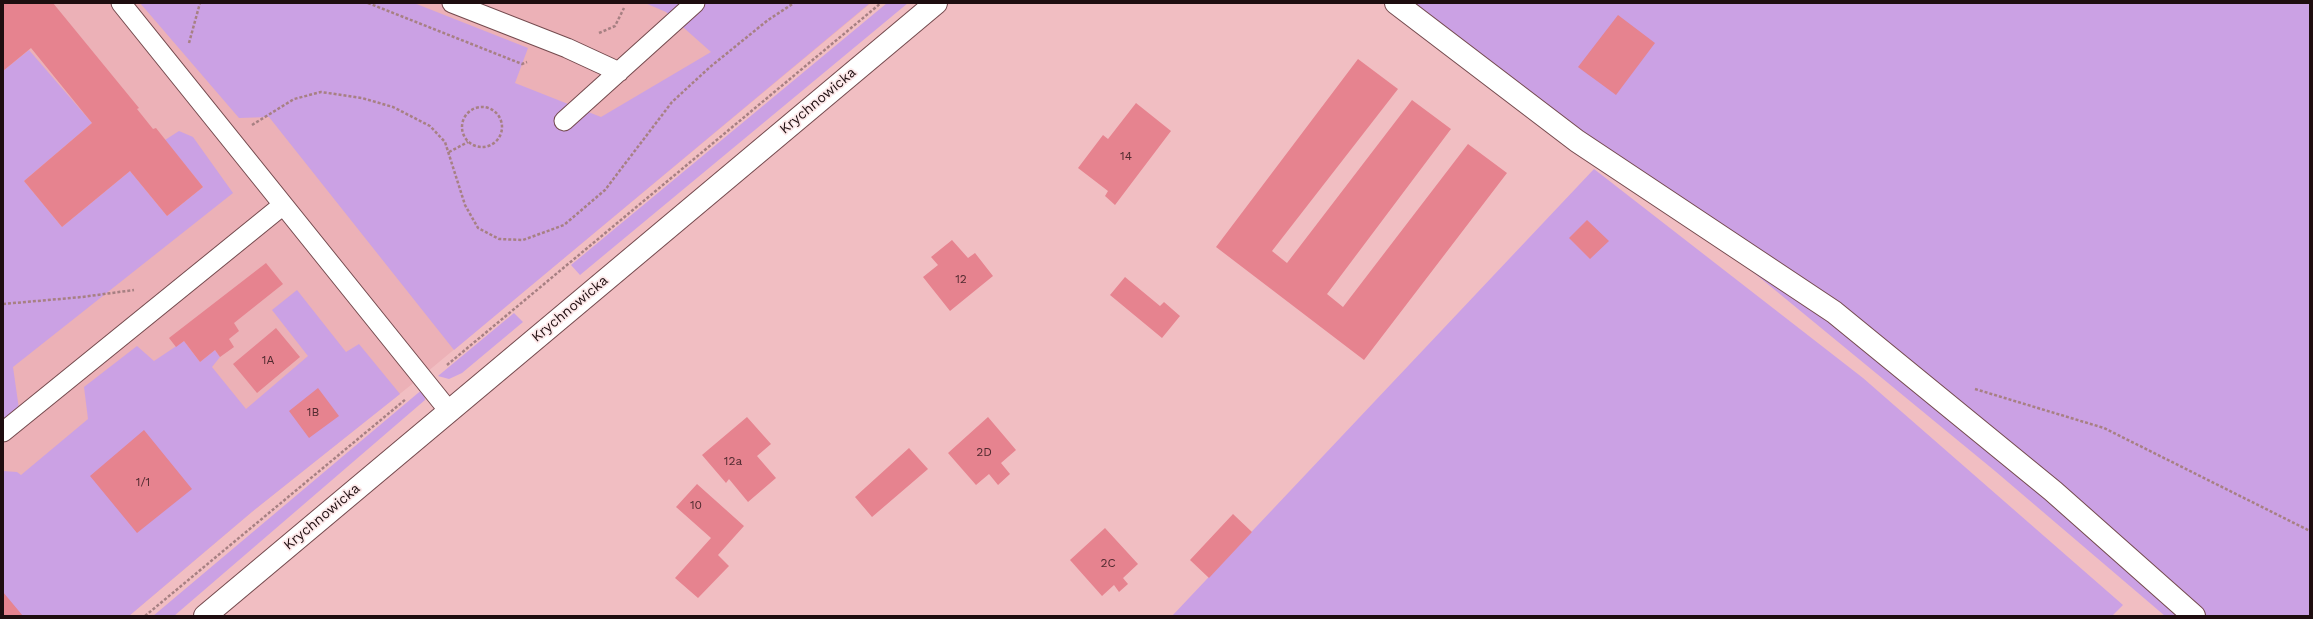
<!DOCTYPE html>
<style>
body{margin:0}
#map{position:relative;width:2313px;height:619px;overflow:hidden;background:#f1bec2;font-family:"Work Sans",sans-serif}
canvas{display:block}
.frame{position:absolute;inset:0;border:4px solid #1e0d0f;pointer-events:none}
</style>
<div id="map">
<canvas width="2313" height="619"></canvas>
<div class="frame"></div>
</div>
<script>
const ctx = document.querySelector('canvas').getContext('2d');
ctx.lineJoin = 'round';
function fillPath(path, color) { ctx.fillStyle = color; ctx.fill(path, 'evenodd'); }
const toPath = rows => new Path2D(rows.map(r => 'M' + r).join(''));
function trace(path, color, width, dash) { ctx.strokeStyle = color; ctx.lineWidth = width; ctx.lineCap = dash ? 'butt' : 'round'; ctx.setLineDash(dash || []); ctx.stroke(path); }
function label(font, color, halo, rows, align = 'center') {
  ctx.font = font + ' "Work Sans",sans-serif'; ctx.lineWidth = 3.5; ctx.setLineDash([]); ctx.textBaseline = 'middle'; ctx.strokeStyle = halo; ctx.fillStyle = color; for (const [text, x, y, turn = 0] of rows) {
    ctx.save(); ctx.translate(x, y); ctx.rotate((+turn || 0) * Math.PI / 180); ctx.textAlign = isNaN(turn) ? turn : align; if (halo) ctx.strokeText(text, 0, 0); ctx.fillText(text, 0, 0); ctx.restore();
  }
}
fillPath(toPath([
 [3,3,871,3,421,377,253,511,129,616,3,616]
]), '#ecb1b7');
fillPath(toPath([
 [140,3,414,3,528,48,515,83,601,117,711,52,666,12,645,3,870,3,454,350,269,117,239,118],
 [887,3,908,3,580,275,571,265],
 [1415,3,2310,3,2310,616,2165,616,1995,471,1612,156],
 [29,50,92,123,24,181,62,227,130,171,167,216,203,187,165,140,179,131,193,137,233,193,13,367,19,409,3,422,3,71],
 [1594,169,1863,378,2123,605,2112,616,1172,616],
 [297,290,346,352,359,344,400,394,253,511,129,616,3,616,3,471,17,472,21,475,88,419,84,387,137,346,154,361,184,341,200,362,215,350,220,357,212,367,246,409,308,356,272,310],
 [514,313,523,322,462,373,449,379,438,376],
 [424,388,425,400,174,616,153,616]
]), '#cba1e4');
fillPath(toPath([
 [3,3,53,3,139,108,137,109,153,129,156,128,203,187,167,216,130,171,62,227,24,181,92,123,31,48,3,71],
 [1618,15,1655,43,1616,95,1578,67],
 [1358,59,1398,89,1272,251,1287,263,1412,100,1451,129,1327,294,1343,307,1468,144,1507,173,1364,360,1216,247],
 [1136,103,1171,131,1115,205,1105,196,1108,191,1078,168,1103,135,1108,139],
 [1587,220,1609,241,1590,259,1569,238],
 [952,240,968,258,975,253,993,276,950,311,923,277,938,265,931,257],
 [266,263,283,284,234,323,239,331,229,339,234,347,220,357,215,350,200,362,184,341,176,347,169,338],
 [1125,277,1160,306,1164,302,1180,316,1162,338,1110,295],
 [276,328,300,357,257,393,233,364],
 [318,388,339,416,309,438,289,411],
 [747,417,771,444,757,456,776,478,748,502,729,479,726,483,702,455],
 [988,417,1016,450,1001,463,1010,474,998,485,989,474,976,485,948,453],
 [144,430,192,489,137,533,90,476],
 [909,448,928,469,872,517,855,497],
 [697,484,744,526,718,555,729,566,698,598,675,578,711,538,676,507],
 [1233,514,1252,532,1209,578,1190,560],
 [1105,528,1138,564,1123,578,1128,584,1119,592,1114,585,1102,596,1070,560],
 [3,592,23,616,3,616]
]), '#e6838f');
const service = toPath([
 [121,3,449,411],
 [452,3,567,48,619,72],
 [564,121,695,3],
 [3,432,283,205]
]);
const minor = toPath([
 [1396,3,1577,141,1834,312,2053,491,2194,616]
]);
const tertiary = toPath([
 [205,616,936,3]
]);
trace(service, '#744a4e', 21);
trace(minor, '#744a4e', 24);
trace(tertiary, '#744a4e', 24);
trace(toPath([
 [368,3,522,64,527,62],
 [599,33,615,26,624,8],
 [189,43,200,3],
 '462 127a20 20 0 1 1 40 0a20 20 0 1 1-40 0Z',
 [252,125,294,99,321,92,362,98,393,107,430,126,445,142,465,205,478,228,499,239,523,240,564,225,605,190,672,102,710,67,768,20,794,3],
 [449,152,468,142],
 [3,304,82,297,134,290],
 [447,365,881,3],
 [1975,389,2104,428,2310,531],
 [145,616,406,399]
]), '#a78083', 2.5, [3, 2]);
trace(service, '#fff', 19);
trace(minor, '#fff', 22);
trace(tertiary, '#fff', 22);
label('12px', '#502a2f', null, [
 ["14",1126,156],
 ["12",961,279],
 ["1A",268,360],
 ["1B",313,412],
 ["2D",984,452],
 ["12a",733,461],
 ["1/1",143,482],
 ["10",696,505],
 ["2C",1108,563]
]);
label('14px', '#1e0d0f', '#fde8e9', [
 ["Krychnowicka",818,101,-40],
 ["Krychnowicka",570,309,-40],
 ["Krychnowicka",322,517,-40]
]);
</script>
